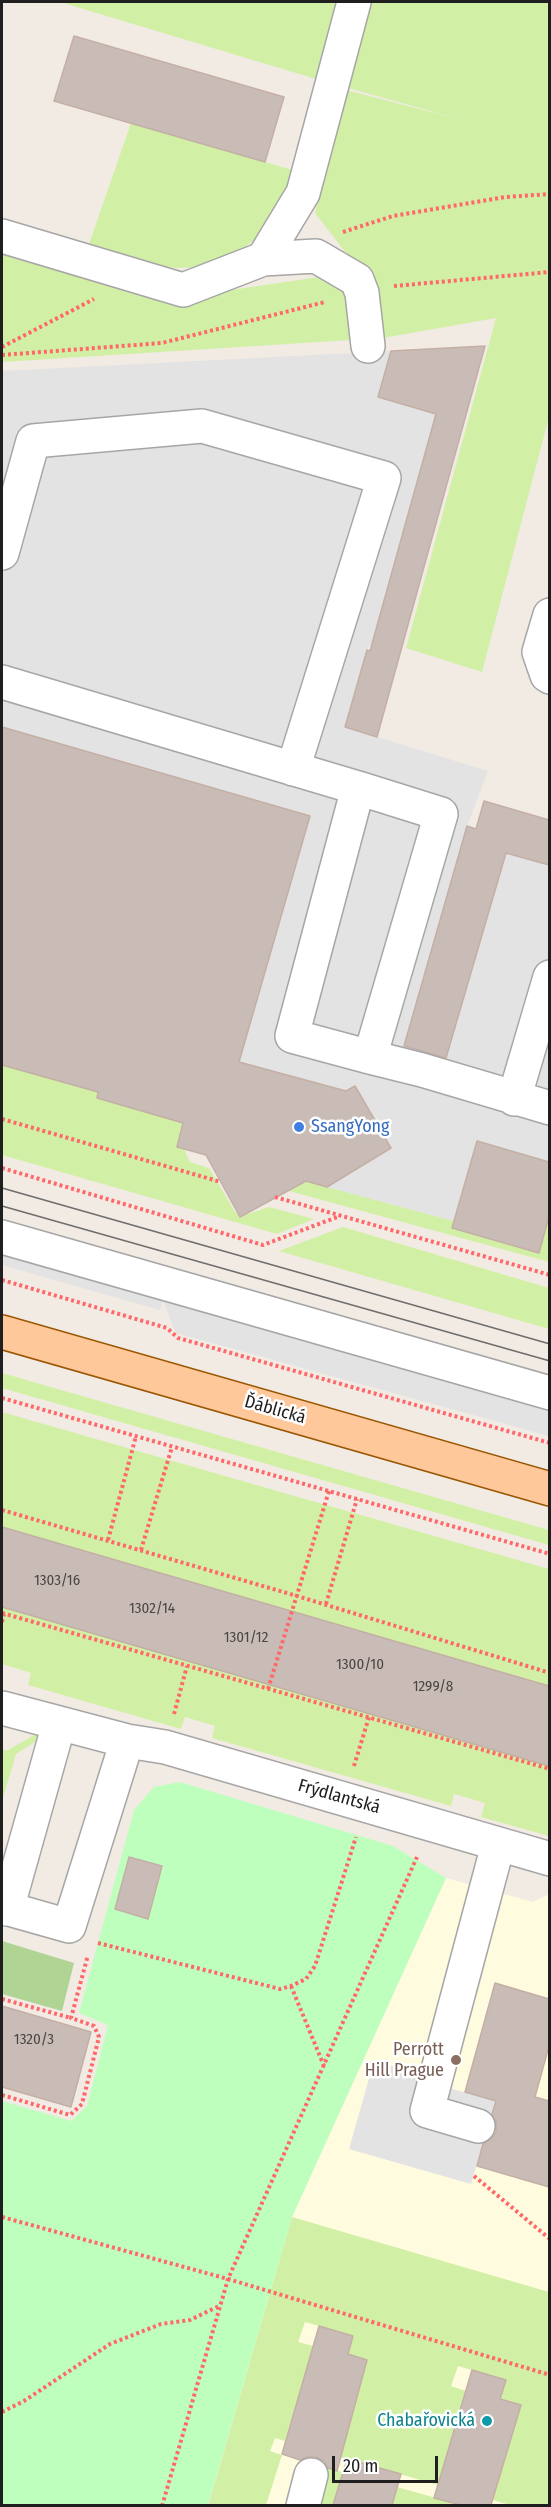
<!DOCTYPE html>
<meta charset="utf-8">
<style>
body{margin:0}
#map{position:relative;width:551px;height:2507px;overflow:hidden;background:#f1ebe4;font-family:"Fira Sans Condensed",sans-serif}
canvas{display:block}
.frame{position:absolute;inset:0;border:3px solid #1f1f1f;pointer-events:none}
.scale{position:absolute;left:332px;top:2456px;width:106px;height:27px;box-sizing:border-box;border:3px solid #1f1f1f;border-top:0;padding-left:8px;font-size:18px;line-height:21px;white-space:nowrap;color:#1f1f1f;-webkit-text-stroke:4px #fff;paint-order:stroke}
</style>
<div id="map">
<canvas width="551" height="2507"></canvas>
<div class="frame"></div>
<div class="scale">20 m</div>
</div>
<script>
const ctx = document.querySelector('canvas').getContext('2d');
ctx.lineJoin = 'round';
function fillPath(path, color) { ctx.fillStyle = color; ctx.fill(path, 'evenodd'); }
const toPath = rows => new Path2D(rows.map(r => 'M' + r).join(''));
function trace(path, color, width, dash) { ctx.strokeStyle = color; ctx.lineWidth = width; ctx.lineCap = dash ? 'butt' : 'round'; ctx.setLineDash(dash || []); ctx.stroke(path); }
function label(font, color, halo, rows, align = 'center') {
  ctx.font = font + ' "Fira Sans Condensed",sans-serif'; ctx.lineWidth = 5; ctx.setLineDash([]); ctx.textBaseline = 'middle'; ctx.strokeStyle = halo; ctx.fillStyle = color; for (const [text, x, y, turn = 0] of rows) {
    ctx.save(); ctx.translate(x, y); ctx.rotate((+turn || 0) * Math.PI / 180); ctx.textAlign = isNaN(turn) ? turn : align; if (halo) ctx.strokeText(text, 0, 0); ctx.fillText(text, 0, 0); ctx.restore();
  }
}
fillPath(toPath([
 [446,1878,533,1902,549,1894,549,2505,208,2506,292,2217]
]), '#fffbdf');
fillPath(toPath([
 [60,2,298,3,340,2,319,80],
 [367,2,549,2,549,417,482,672,406,648,496,318,383,338,2,362,2,252,177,298,360,271,315,213,342,89,459,119,341,86],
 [131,123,265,162,296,171,263,233,245,247,225,258,202,267,175,268,125,258,88,247],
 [2,1065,98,1092,97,1098,184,1117,177,1147,184,1149,190,1162,209,1168,235,1212,242,1216,269,1207,314,1219,277,1234,2,1155],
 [306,1181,454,1221,452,1228,539,1253,549,1216,549,1262,289,1191],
 [343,1227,549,1288,549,1329,279,1251],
 [2,1373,549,1530,549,1545,2,1388],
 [2,1412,549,1569,549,1686,2,1527],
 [2,1607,549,1766,549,1836,481,1817,485,1803,454,1794,451,1806,212,1738,215,1726,185,1717,181,1729,28,1685,31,1673,2,1664],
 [38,1733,41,1738,16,1754,2,1801,2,1749,6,1751],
 [292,2217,549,2292,549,2505,510,2505,493,2500,521,2405,500,2399,506,2380,458,2366,451,2386,466,2391,438,2485,340,2457,367,2360,348,2354,353,2336,305,2322,298,2342,313,2346,285,2441,275,2438,270,2451,282,2455,266,2505,208,2506],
 [327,2468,343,2472,333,2505,316,2506],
 [397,2487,461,2505,392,2506]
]), '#d2f0a5');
fillPath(toPath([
 [2,1941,74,1963,62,2011,2,1994]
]), '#afd494');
fillPath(toPath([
 [180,1782,393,1846,446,1878,292,2217,208,2505,2,2505,2,2101,71,2121,87,2106,108,2025,79,2013,134,1810,154,1787],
 [129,1857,162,1866,148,1918,115,1909]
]), '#bfffbd');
fillPath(toPath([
 [391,351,379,397,436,414,373,640,367,650,345,727,488,771,467,826,396,1078,437,1090,510,839,535,861,550,865,549,1162,477,1141,454,1221,327,1187,355,1086,346,1091,239,1062,310,816,2,727,2,371],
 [2,1253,163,1300,549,1408,549,1436,176,1333,163,1301,160,1310,2,1265],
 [374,2061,424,2075,434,2084,496,2101,471,2184,349,2149]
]), '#e3e3e3');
const building = toPath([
 [74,36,284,97,265,162,54,101,74,36],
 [485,346,377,737,345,727,367,650,370,651,436,414,378,397,391,351,485,346],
 [2,727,310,816,239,1062,346,1091,355,1086,391,1148,327,1187,306,1181,240,1217,206,1155,177,1147,183,1123,97,1098,98,1092,2,1065,2,727],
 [484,801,549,820,549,865,506,853,446,1058,404,1046,467,826,476,829,484,801],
 [477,1141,549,1162,549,1216,539,1253,452,1228,477,1141],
 [2,1527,549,1686,549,1766,2,1607,2,1527],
 [129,1857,162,1866,148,1919,115,1909,129,1857],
 [495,1983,549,1999,549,2046,535,2097,549,2101,549,2187,477,2166,483,2144,491,2139,496,2132,496,2122,492,2114,496,2101,465,2092,495,1983],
 [2,2006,91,2032,71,2107,2,2087,2,2006],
 [319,2326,353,2336,348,2354,367,2360,337,2471,328,2468,324,2461,316,2457,307,2457,300,2460,282,2454,319,2326],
 [472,2370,506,2380,500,2399,521,2405,491,2505,461,2505,434,2498,472,2370],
 [347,2459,401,2474,392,2505,333,2505,347,2459]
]);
fillPath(building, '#c9bcb7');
trace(building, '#c4afa5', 1.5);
const minor = toPath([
 [2,236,183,290,263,259,316,256,357,280,362,293,368,346],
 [263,259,303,193,354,2],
 [2,553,33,441,202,426,384,478,293,769],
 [550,615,539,652,547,675,550,677],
 [2,682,358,788],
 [370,1057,441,814,358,788,292,1036,370,1057,422,1070,550,1108],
 [514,1099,550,977],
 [2,1237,550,1393],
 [2,1708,127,1741,165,1747,550,1859],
 [2,1907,69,1926,127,1741],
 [7,1909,59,1724],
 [478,2126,427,2111,498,1845],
 [303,2506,311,2475]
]);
const major = toPath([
 [2,1332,550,1489]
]);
trace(minor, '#a6a6a6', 36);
trace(major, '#9a5500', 36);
trace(toPath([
 [343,232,393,216,506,197,550,194],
 [394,286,550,272],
 [2,347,94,299],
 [2,355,162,343,325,302],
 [2,1119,221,1182],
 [2,1168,263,1245,340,1216],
 [275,1197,550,1275],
 [2,1280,167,1328,178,1338,550,1443],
 [2,1398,550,1554],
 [2,1510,297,1596,550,1673],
 [108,1540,136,1436],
 [141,1550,172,1447],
 [326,1604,357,1499],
 [2,1613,550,1769],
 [2,1622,4,1614],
 [268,1689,329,1491],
 [174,1714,187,1666],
 [354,1766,369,1717],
 [98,1943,280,1989,291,1986,306,1979,315,1966,356,1837],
 [291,1986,324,2066],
 [2,1999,71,2018],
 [2,2095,70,2115,82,2104,99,2037,94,2026,71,2018,88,1955],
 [474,2176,550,2239],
 [2,2217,228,2279,550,2375],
 [2,2412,24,2401,110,2344,161,2324,190,2320,219,2306],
 [162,2506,228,2279,417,1857]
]), '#ff6769', 4, [3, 3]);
trace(minor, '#fff', 33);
trace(major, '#ffc89b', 33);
trace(toPath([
 [2,1188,550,1344],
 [2,1206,550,1361]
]), '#6d6d6d', 1.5);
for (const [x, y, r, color] of [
 [299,1127,6,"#3f7fe0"],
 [456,2060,6,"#8d6e63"],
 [487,2421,6,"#0f9aa8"]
]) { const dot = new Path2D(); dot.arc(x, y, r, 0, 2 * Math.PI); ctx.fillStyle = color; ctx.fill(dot); trace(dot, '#fff', 2); }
label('15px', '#4a4645', null, [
 ["1303/16",57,1581],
 ["1302/14",152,1609],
 ["1301/12",246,1638],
 ["1300/10",360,1665],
 ["1299/8",433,1687],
 ["1320/3",34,2040]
]);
label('18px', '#366cbe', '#fff', [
 ["SsangYong",311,1127]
], 'left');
label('18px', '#1f1f1f', '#fff', [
 ["Ďáblická",275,1410,16],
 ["Frýdlantská",339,1797,16]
]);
label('18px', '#785e54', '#fff', [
 ["Perrott",444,2050],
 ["Hill Prague",444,2071]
], 'right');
label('18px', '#0d838f', '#fff', [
 ["Chabařovická",475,2421]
], 'right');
</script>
